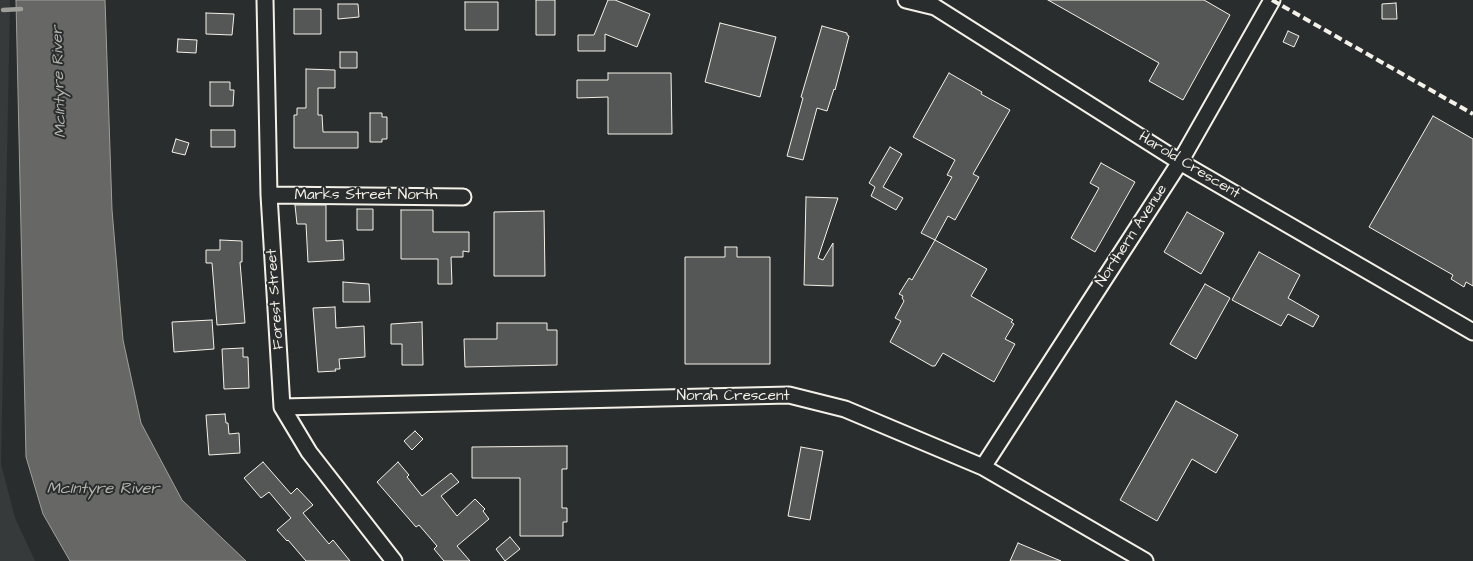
<!DOCTYPE html>
<style>
body{margin:0}
canvas{display:block;background:#2a2d2e}
</style>
<canvas width="1473" height="561"></canvas>
<script>
const ctx = document.querySelector('canvas').getContext('2d');
ctx.lineJoin = 'round';
function fillPath(path, color) { ctx.fillStyle = color; ctx.fill(path, 'evenodd'); }
const toPath = rows => new Path2D(rows.map(r => 'M' + r).join(''));
function trace(path, color, width, dash) { ctx.strokeStyle = color; ctx.lineWidth = width; ctx.lineCap = dash ? 'butt' : 'round'; ctx.setLineDash(dash || []); ctx.stroke(path); }
function label(font, color, halo, rows, align = 'center') {
  ctx.font = font + ' "Architects Daughter",sans-serif'; ctx.lineWidth = 4; ctx.setLineDash([]); ctx.textBaseline = 'middle'; ctx.strokeStyle = halo; ctx.fillStyle = color; for (const [text, x, y, turn = 0] of rows) {
    ctx.save(); ctx.translate(x, y); ctx.rotate((+turn || 0) * Math.PI / 180); ctx.textAlign = isNaN(turn) ? turn : align; if (halo) ctx.strokeText(text, 0, 0); ctx.fillText(text, 0, 0); ctx.restore();
  }
}
fillPath(toPath([
 [0,0,10,0,1,464,15,518,35,561,0,561]
]), '#373a3a');
const water = toPath([
 [16,0,105,0,112,210,123,340,141,423,182,500,246,561,70,561,43,514,26,457,16,0]
]);
fillPath(water, '#676866');
trace(water, '#9f9f9a', 1);
trace(toPath([
 [3,10,21,9]
]), '#9f9f9a', 4.5);
const building = toPath([
 [536,0,555,0,555,35,536,35,536,0],
 [608,0,615,0,650,14,637,47,605,34,605,51,578,51,578,35,594,35,608,0],
 [1048,0,1204,0,1230,15,1183,100,1149,81,1159,63,1048,0],
 [465,2,498,2,498,30,465,30,465,2],
 [1396,3,1397,19,1382,19,1382,4,1396,3],
 [338,4,358,4,359,17,338,19,338,4],
 [294,9,321,9,321,34,294,34,294,9],
 [206,13,234,14,232,35,206,34,206,13],
 [720,23,776,37,760,97,705,82,720,23],
 [822,26,847,33,847,35,849,36,835,90,834,89,827,111,817,108,803,160,787,156,803,98,801,97,822,26],
 [1288,31,1299,36,1294,47,1283,42,1288,31],
 [178,39,197,40,196,53,177,52,178,39],
 [340,52,357,52,357,68,340,68,340,52],
 [306,69,335,70,335,88,318,88,318,115,322,115,323,132,358,132,358,148,294,148,294,115,297,115,297,108,306,108,306,69],
 [608,73,671,73,672,134,608,134,608,97,577,98,577,80,608,80,608,73],
 [949,73,982,92,981,94,1010,110,973,174,979,177,955,220,948,216,935,240,987,269,971,296,1013,320,1011,322,1014,324,1005,339,1015,344,994,382,943,353,935,366,932,366,890,342,901,321,895,318,904,301,902,298,903,296,899,294,909,278,912,280,935,240,921,233,952,177,947,175,955,160,913,137,949,73],
 [210,82,230,82,230,90,234,90,233,106,210,106,210,82],
 [370,113,382,113,382,117,387,117,387,139,382,139,382,142,370,142,370,113],
 [1433,116,1473,139,1473,286,1466,282,1464,287,1451,279,1453,275,1369,227,1433,116],
 [211,130,235,130,235,147,211,147,211,130],
 [176,139,189,143,185,155,172,152,176,139],
 [890,147,902,154,883,187,903,198,896,210,871,196,875,187,869,183,890,147],
 [1101,163,1135,182,1095,252,1071,238,1099,188,1090,183,1101,163],
 [806,197,838,198,818,258,823,260,833,243,833,286,804,285,806,197],
 [295,205,326,205,326,241,343,240,344,260,308,262,306,224,297,224,295,205],
 [357,209,373,209,373,230,357,230,357,209],
 [401,210,433,210,433,232,469,232,469,252,463,251,463,257,451,257,452,284,438,284,438,259,401,259,401,210],
 [544,211,545,276,494,276,494,212,544,211],
 [1187,212,1224,233,1201,274,1164,252,1187,212],
 [220,240,242,241,242,262,240,262,245,323,217,325,212,263,206,263,206,250,220,250,220,240],
 [725,247,737,247,737,257,770,257,770,364,685,364,685,257,725,257,725,247],
 [1259,252,1300,275,1288,298,1319,316,1313,327,1288,314,1281,326,1232,300,1259,252],
 [343,282,369,284,370,302,343,302,343,282],
 [1205,284,1230,298,1196,359,1170,344,1205,284],
 [335,307,336,328,364,326,365,357,339,359,340,369,335,369,336,371,318,372,313,308,335,307],
 [212,320,214,349,174,352,172,322,212,320],
 [422,322,423,365,402,365,402,344,391,344,391,324,422,322],
 [497,323,547,323,547,330,557,330,557,365,465,367,464,339,497,339,497,323],
 [243,348,243,357,248,357,249,388,224,389,222,349,243,348],
 [1176,401,1238,435,1216,473,1192,459,1157,521,1120,500,1176,401],
 [225,414,226,423,228,423,229,434,239,433,240,453,209,455,206,415,225,414],
 [415,431,423,439,412,450,404,441,415,431],
 [567,446,567,469,562,469,562,508,567,508,567,522,563,522,563,536,520,536,520,478,472,478,472,447,567,446],
 [801,447,823,451,810,520,788,516,801,447],
 [263,462,291,494,297,488,313,505,303,513,329,544,333,540,350,561,306,561,288,540,287,541,277,530,291,518,269,492,261,498,244,478,263,462],
 [398,462,409,475,407,477,422,496,451,473,459,482,441,496,457,516,475,499,485,509,483,511,489,519,457,546,470,561,444,561,434,549,437,546,419,525,416,527,377,482,398,462],
 [510,537,520,549,505,561,496,549,510,537],
 [1018,543,1061,561,1010,561,1018,543]
]);
fillPath(building, '#555756');
trace(building, '#f4f1e8', 1);
const street = toPath([
 [265,0,269,195,282,407,309,452,394,561],
 [906,0,935,7,1180,162,1473,332],
 [269,195,463,197],
 [282,407,789,395,845,409,983,467,1145,561],
 [983,467,1180,162,1272,0]
]);
trace(street, '#f4f1e8', 19);
trace(street, '#2a2d2e', 15);
trace(toPath([
 [1272,0,1473,114]
]), '#f4f1e8', 4, [8, 4]);
label('15px', '#f4f1e8', '#2a2d2e', [
 ["Harold Crescent",1189,166,31],
 ["Marks Street North",366,196],
 ["Northern Avenue",1132,236,-57],
 ["Forest Street",276,299,-94],
 ["Norah Crescent",733,397]
]);
label('italic 16px', '#b5b3ae', '#2a2d2e', [
 ["McIntyre River",60,82,-92],
 ["McIntyre River",103,490]
]);
</script>
